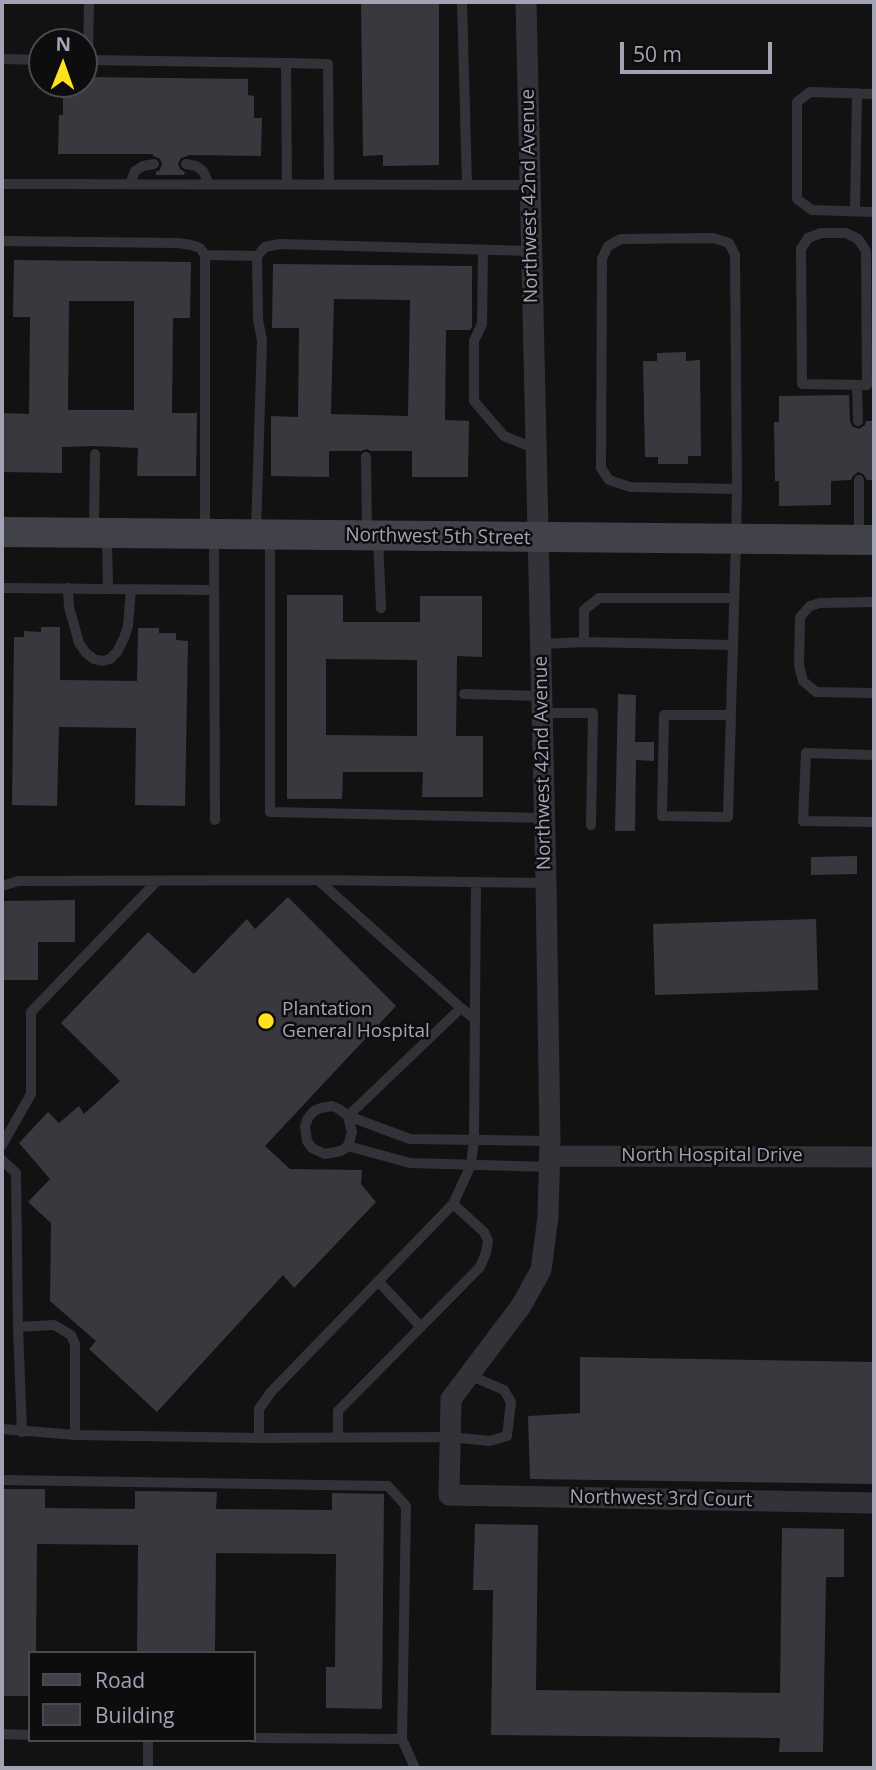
<!DOCTYPE html>
<style>
body{margin:0}
#map{position:relative;width:876px;height:1770px;overflow:hidden;background:#121213;font-family:"Open Sans",sans-serif}
canvas{display:block}
.frame{position:absolute;inset:0;border:4px solid #a2a4b5;pointer-events:none}
.legend{position:absolute;left:28px;top:1651px;width:228px;height:91px;box-sizing:border-box;background:#0d0d0e;border:2px solid #494951;margin:0;padding:9px 12px;list-style:none;font-size:21px;color:#a2a4b5}
.legend li{display:flex;align-items:center;gap:14px;height:35px}
.legend b{width:35px;border:2px solid #494951}
.north{position:absolute;left:28px;top:28px;width:70px;height:70px;box-sizing:border-box;background:#0d0d0e;border:2px solid #494951;border-radius:50%;rotate:1deg;font-size:19px;font-weight:700;line-height:28px;text-align:center;color:#a2a4b5}
.north::after{content:'';display:block;margin:auto;width:24px;height:32px;background:#fee11f;clip-path:polygon(50% 0,100% 100%,50% 72%,0 100%)}
.scale{position:absolute;left:620px;top:42px;width:152px;height:32px;box-sizing:border-box;border:4px solid #a2a4b5;border-top:0;padding-left:9px;font-size:21px;line-height:24px;white-space:nowrap;color:#a2a4b5;-webkit-text-stroke:5px #0d0d0e;paint-order:stroke}
</style>
<div id="map">
<canvas width="876" height="1770"></canvas>
<div class="frame"></div>
<ul class="legend">
<li><b style="height:9px;background:#404149"></b>Road</li>
<li><b style="height:19px;background:#39383e"></b>Building</li>
</ul>
<div class="north">N</div>
<div class="scale">50 m</div>
</div>
<script>
const ctx = document.querySelector('canvas').getContext('2d');
ctx.lineJoin = 'round';
function fillPath(path, color) { ctx.fillStyle = color; ctx.fill(path, 'evenodd'); }
const toPath = rows => new Path2D(rows.map(r => 'M' + r).join(''));
function trace(path, color, width, dash) { ctx.strokeStyle = color; ctx.lineWidth = width; ctx.lineCap = dash ? 'butt' : 'round'; ctx.setLineDash(dash || []); ctx.stroke(path); }
function label(font, color, halo, rows, align = 'center') {
  ctx.font = font + ' "Open Sans",sans-serif'; ctx.lineWidth = 5; ctx.setLineDash([]); ctx.textBaseline = 'middle'; ctx.strokeStyle = halo; ctx.fillStyle = color; for (const [text, x, y, turn = 0] of rows) {
    ctx.save(); ctx.translate(x, y); ctx.rotate((+turn || 0) * Math.PI / 180); ctx.textAlign = isNaN(turn) ? turn : align; if (halo) ctx.strokeText(text, 0, 0); ctx.fillText(text, 0, 0); ctx.restore();
  }
}
fillPath(toPath([
 [361,2,439,2,439,165,383,166,383,155,363,156],
 [84,77,248,79,248,95,254,96,254,118,262,118,261,156,188,155,188,156,181,158,178,163,180,169,185,172,184,175,156,175,156,172,160,170,162,163,159,158,153,156,153,154,58,154,59,115,63,115,63,95,71,95,71,84,84,84],
 [14,260,191,262,190,318,173,318,172,413,197,413,196,476,137,476,138,448,94,446,62,447,62,473,3,472,3,413,29,414,30,317,13,317],
 [69,301,134,301,134,410,68,410],
 [273,264,472,266,472,327,470,330,446,330,445,420,469,421,468,477,412,477,412,451,371,451,367,449,361,451,329,451,329,477,271,476,271,416,298,417,299,328,272,328],
 [334,299,410,300,408,416,331,414],
 [686,352,686,361,700,360,701,456,688,456,688,464,658,464,658,457,645,457,643,361,657,361,657,353],
 [849,395,850,421,852,426,859,429,865,425,866,421,874,421,874,480,867,480,863,474,858,472,853,476,851,480,831,481,831,505,779,506,779,481,775,481,774,422,779,422,779,396],
 [287,595,343,595,343,622,420,622,420,596,482,596,482,657,457,656,456,736,483,736,483,797,422,797,423,772,343,772,342,799,287,799],
 [326,659,417,660,417,736,326,735],
 [41,627,60,627,60,680,137,681,138,628,159,628,159,633,176,633,176,640,188,641,185,806,135,805,136,728,59,727,57,806,12,805,14,637,24,637,24,631,41,632],
 [618,694,636,695,635,742,654,742,654,761,636,760,635,831,615,831],
 [857,856,857,874,811,875,811,857],
 [288,897,396,1006,265,1146,290,1169,362,1170,361,1184,376,1202,294,1288,283,1275,157,1412,89,1349,96,1341,50,1301,51,1223,28,1202,50,1179,19,1143,48,1112,59,1123,79,1106,84,1114,120,1081,61,1023,148,932,194,974,247,919,255,929],
 [75,900,75,942,38,942,38,980,2,980,2,901],
 [816,919,818,990,655,995,653,924],
 [580,1357,874,1362,874,1484,530,1479,528,1416,580,1413],
 [2,1489,45,1489,45,1508,135,1509,135,1491,217,1492,216,1509,332,1510,332,1493,384,1494,382,1709,326,1708,326,1667,335,1667,336,1554,216,1553,215,1653,137,1653,138,1545,37,1544,36,1653,30,1653,30,1696,2,1696],
 [475,1524,538,1525,536,1690,780,1693,782,1528,844,1529,844,1577,826,1577,823,1752,779,1752,780,1738,491,1735,493,1590,473,1590]
]), '#39383e');
trace(toPath([
 [89,2,88,60,286,63,287,185],
 [462,2,467,185],
 [2,59,42,60],
 [286,63,328,64,329,185],
 [874,94,810,92,797,102,797,199,812,210,874,212],
 [186,164,196,166,203,171,209,184],
 [2,184,530,185],
 [130,184,135,171,143,166,154,164],
 [855,211,857,93],
 [821,233,846,233,858,239,866,251,867,385,802,384,801,249,808,238,821,233],
 [2,241,178,243,191,245,200,248,205,255,205,532],
 [483,251,482,324,474,341,474,401,504,436,536,449],
 [205,255,257,256],
 [857,385,858,421],
 [366,457,367,533],
 [859,480,859,537],
 [94,530,95,454],
 [256,531,262,340,258,320,257,256,265,247,280,244,531,251],
 [107,536,108,589],
 [214,537,215,820],
 [270,538,270,812,545,818],
 [378,539,381,608],
 [2,588,214,590],
 [68,588,69,607,79,643,86,653,94,659,102,661,110,659,117,652,124,638,128,626,131,589],
 [874,602,820,603,810,606,800,617,799,666,803,681,816,692,874,693],
 [584,642,733,645],
 [541,644,584,642,584,610,599,598,734,598],
 [464,694,542,696],
 [542,713,593,713,591,825],
 [731,715,664,715,662,816,728,817,736,539,737,489,735,255,729,243,713,238,621,239,608,246,602,259,601,468,609,480,630,487,737,489],
 [874,755,806,753,803,821,874,822],
 [318,880,461,1008,475,1019],
 [2,886,18,881,318,880,546,883],
 [348,1116,352,1132,348,1146,341,1151,325,1154,312,1148,307,1141,305,1126,308,1118,314,1111,321,1108,332,1106,339,1109,348,1116,410,1139,550,1141],
 [348,1116,461,1008],
 [2,1145,31,1094,31,1012,157,881],
 [348,1146,410,1163,550,1167],
 [2,1160,16,1173,18,1327,22,1432],
 [378,1281,421,1327],
 [18,1327,54,1325,71,1335,75,1344,75,1435],
 [2,1429,75,1435,259,1438,450,1437,490,1441,507,1436,511,1402,504,1390,469,1375],
 [338,1437,338,1411,480,1267,486,1253,488,1241,484,1232,453,1204],
 [259,1438,259,1409,271,1392,453,1204,471,1165,474,1140,476,882],
 [2,1480,388,1486,406,1506,402,1739,415,1768],
 [2,1734,30,1735],
 [254,1738,402,1739],
 [148,1768,148,1740]
]), '#333239', 10);
trace(toPath([
 [526,2,546,883,550,1141,548,1217,541,1270,521,1306,451,1399,449,1495,874,1503],
 [550,1156,874,1157]
]), '#333239', 21);
trace(toPath([
 [2,532,874,540]
]), '#404149', 30);
for (const [x, y, r, color] of [
 [266,1021,9,"#fee11f"]
]) { const dot = new Path2D(); dot.arc(x, y, r, 0, 2 * Math.PI); ctx.fillStyle = color; ctx.fill(dot); trace(dot, '#0d0d0e', 2.5); }
label('19px', '#a2a4b5', '#0d0d0e', [
 ["Northwest 42nd Avenue",530,196,-91],
 ["Northwest 5th Street",438,537,1],
 ["Northwest 42nd Avenue",543,763,-91],
 ["North Hospital Drive",712,1156],
 ["Northwest 3rd Court",661,1499,1]
]);
label('19px', '#a2a4b5', '#0d0d0e', [
 ["Plantation",282,1010],
 ["General Hospital",282,1032]
], 'left');
</script>
